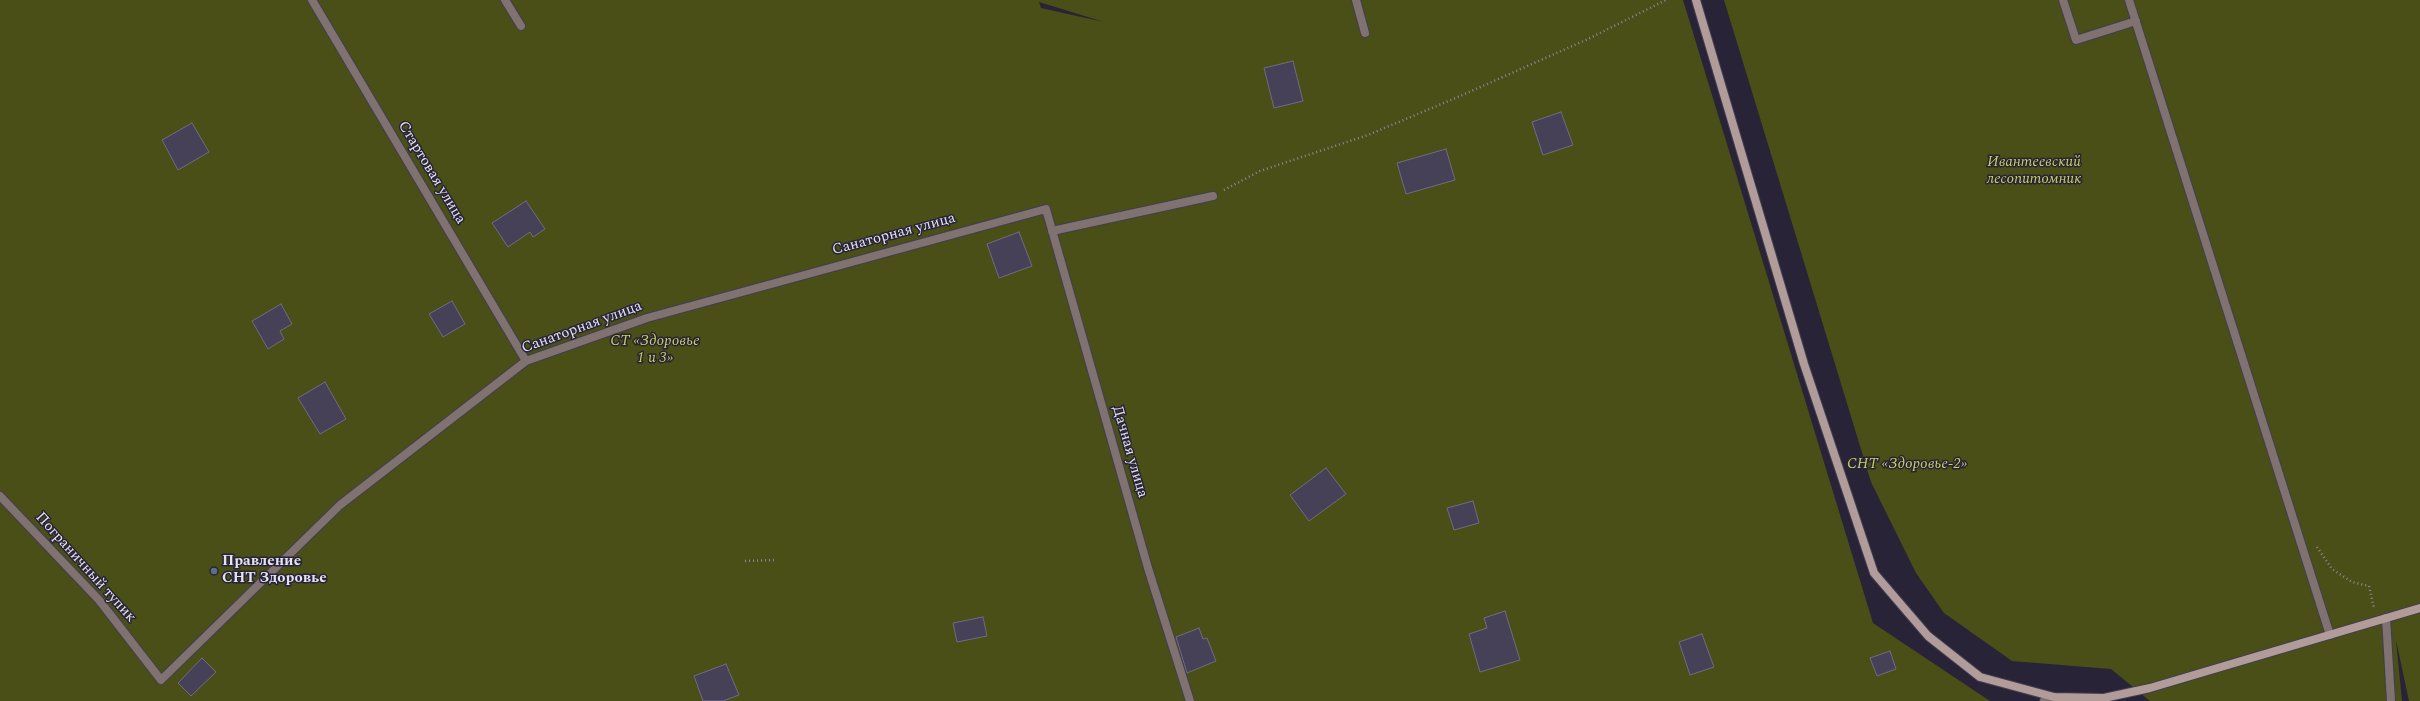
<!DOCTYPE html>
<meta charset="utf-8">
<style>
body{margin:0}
canvas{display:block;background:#282337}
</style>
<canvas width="2420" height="701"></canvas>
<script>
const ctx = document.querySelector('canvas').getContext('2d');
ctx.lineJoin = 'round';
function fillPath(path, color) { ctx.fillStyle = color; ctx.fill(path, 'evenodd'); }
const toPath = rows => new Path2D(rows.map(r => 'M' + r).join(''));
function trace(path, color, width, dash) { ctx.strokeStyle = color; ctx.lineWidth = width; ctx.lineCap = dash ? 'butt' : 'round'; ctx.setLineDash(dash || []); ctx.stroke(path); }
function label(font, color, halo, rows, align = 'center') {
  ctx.font = font + ' Spectral,serif'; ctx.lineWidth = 3; ctx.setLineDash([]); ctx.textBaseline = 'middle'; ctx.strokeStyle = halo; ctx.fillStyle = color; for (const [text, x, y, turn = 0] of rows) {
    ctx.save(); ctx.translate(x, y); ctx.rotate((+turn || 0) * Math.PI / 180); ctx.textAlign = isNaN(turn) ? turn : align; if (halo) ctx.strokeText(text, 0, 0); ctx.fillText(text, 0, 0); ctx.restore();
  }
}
fillPath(toPath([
 [0,0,1683,0,1873,623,1990,701,0,701],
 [1039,2,1104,22,1041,8],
 [1724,0,2420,0,2420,701,2409,701,2396,640,2402,701,2150,701,2111,669,2012,661,1944,613,1916,573,1871,482]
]), '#4a4e17');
const building = toPath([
 [1293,61,1303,101,1274,108,1264,68,1293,61],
 [1561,112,1573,145,1543,155,1532,122,1561,112],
 [192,123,209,152,178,170,162,140,192,123],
 [1446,149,1455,180,1406,194,1397,163,1446,149],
 [526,201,545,229,533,237,530,232,508,247,492,223,526,201],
 [1019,232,1032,266,999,278,987,244,1019,232],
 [452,301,465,324,443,337,429,314,452,301],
 [281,304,292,324,280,331,284,339,268,349,252,321,281,304],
 [325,382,346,419,320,434,298,398,325,382],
 [1326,468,1346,494,1309,521,1290,495,1326,468],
 [1473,501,1479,523,1454,530,1447,508,1473,501],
 [1505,611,1520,660,1480,672,1469,634,1487,628,1484,618,1505,611],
 [983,617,987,636,957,642,953,623,983,617],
 [1199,628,1203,639,1207,638,1216,661,1187,673,1176,637,1199,628],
 [1702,634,1714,667,1690,675,1679,642,1702,634],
 [1890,651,1896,669,1877,676,1870,658,1890,651],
 [202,658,216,672,191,696,178,683,202,658],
 [726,664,739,695,723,701,703,701,694,676,726,664]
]);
fillPath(building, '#474158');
trace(building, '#716b83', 1);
const service = toPath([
 [312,0,526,361],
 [505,0,521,26],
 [1356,0,1365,33],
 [2063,0,2076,40,2136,21],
 [1052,231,1213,196],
 [0,496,99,600,161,680,340,505,526,361,647,318,1046,209,1148,568,1190,701],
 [2386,618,2391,701]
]);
const minor = toPath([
 [2129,0,2330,635],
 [2044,701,2054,697]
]);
const secondary = toPath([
 [1696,0,1804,364,1874,573,1928,636,1980,677,2054,697,2104,698,2150,688,2420,608]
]);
trace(service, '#433e51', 10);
trace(minor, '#433e51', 10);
trace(secondary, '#433e51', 10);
trace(toPath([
 [1224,190,1260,171,1368,135,1458,97,1588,39,1666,0],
 [2317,547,2332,569,2352,582,2369,586,2374,608],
 [745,561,775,560]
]), '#8d899a', 2.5, [1, 3]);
trace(service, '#7f7270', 8);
trace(minor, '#7f7270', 8);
trace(secondary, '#b29c99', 8);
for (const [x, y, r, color] of [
 [214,571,4,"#5c6f8a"]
]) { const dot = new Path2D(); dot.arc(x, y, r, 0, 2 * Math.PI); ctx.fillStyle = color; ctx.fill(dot); trace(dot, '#282337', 1.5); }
label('italic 15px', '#c8d162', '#282337', [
 ["Ивантеевский",2034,163],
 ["лесопитомник",2034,180],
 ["СТ «Здоровье",655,342],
 ["1 и 3»",655,359],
 ["СНТ «Здоровье-2»",1907,465]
]);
label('15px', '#e6e3f1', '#282337', [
 ["Стартовая улица",431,173,59],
 ["Санаторная улица",894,235,-15],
 ["Санаторная улица",582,328,-20],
 ["Дачная улица",1129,452,74],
 ["Пограничный тупик",85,568,48]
]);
label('bold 15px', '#e6e3f1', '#282337', [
 ["Правление",222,562],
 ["СНТ Здоровье",222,579]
], 'left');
</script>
